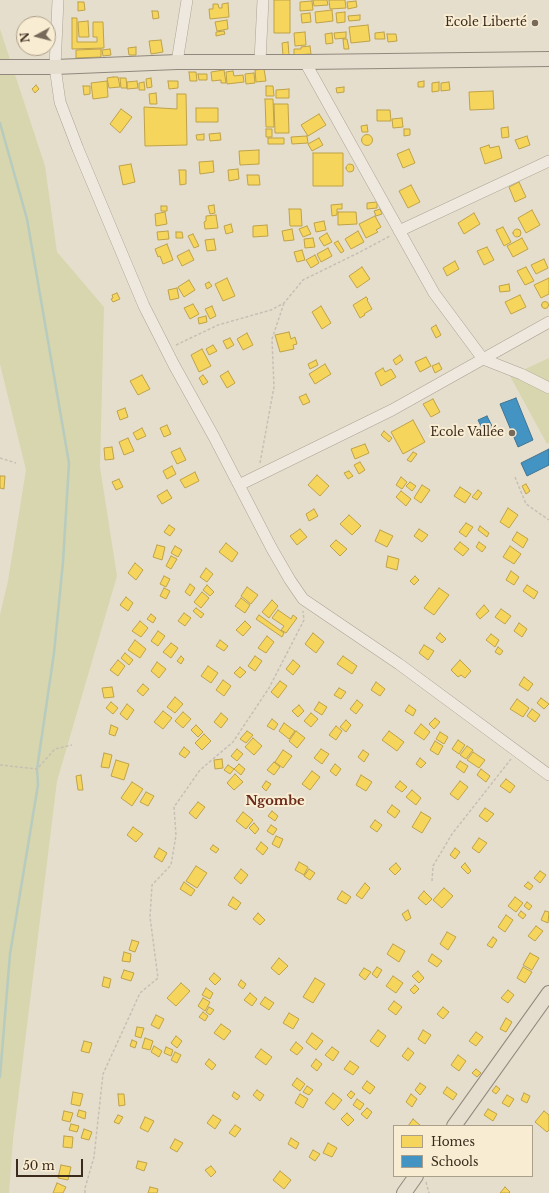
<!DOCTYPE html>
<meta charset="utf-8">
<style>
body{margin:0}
#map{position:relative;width:549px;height:1193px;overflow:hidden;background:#e6decc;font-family:"Libre Baskerville",serif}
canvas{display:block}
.legend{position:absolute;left:393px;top:1125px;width:140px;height:52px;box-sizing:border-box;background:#f8ecd2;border:1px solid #ac9f8a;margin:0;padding:5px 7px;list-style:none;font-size:12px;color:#3b2b1d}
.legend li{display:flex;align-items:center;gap:8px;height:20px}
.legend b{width:20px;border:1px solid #ac9f8a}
.north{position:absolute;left:16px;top:16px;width:40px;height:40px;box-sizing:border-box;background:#f8ecd2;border:1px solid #ac9f8a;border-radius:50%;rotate:263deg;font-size:11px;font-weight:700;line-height:16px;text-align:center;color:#3b2b1d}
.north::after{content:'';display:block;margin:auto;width:14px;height:18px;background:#776a5a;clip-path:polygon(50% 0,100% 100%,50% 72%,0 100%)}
.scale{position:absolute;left:16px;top:1159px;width:67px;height:18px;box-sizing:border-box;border:2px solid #3b2b1d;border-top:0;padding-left:5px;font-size:12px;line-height:14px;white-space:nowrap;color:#3b2b1d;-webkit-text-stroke:3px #f8ecd2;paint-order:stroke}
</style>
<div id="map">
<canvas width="549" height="1193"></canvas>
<ul class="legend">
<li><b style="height:11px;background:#f6d55c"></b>Homes</li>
<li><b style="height:11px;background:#4393c3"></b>Schools</li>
</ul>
<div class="north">N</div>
<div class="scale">50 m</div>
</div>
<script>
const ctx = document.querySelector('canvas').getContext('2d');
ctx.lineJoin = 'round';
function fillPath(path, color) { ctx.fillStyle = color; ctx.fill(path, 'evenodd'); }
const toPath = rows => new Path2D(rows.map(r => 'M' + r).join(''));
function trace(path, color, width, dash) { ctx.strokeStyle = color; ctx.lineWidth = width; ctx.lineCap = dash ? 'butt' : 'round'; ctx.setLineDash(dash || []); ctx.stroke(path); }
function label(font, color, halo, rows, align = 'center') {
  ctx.font = font + ' "Libre Baskerville",serif'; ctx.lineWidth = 4; ctx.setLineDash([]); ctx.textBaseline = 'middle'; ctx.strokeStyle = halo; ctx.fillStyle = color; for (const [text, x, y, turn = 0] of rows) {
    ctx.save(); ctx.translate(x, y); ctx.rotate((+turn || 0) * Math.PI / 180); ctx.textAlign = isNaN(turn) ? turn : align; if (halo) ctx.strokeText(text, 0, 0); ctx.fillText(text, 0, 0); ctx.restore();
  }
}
fillPath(toPath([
 [0,29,45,166,57,252,104,307,100,467,117,576,57,781,13,1140,9,1193,0,1193,0,615,8,581,26,470,0,364],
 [549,358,549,443,547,444,510,376]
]), '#d7d6ae');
const homes = toPath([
 [274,0,290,0,290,33,274,33,274,0],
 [313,0,327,0,328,5,314,6,313,0],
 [329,0,345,0,346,8,330,9,329,0],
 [312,1,313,10,300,11,300,2,312,1],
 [356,1,357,7,348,9,347,2,356,1],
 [78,2,84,2,85,10,78,11,78,2],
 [228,3,229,17,210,19,209,9,213,9,213,4,218,4,219,8,222,8,222,4,228,3],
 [332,10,333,21,316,23,315,12,332,10],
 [152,11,158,11,159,18,153,19,152,11],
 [345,12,345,22,337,23,336,13,345,12],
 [310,13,311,22,302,23,301,14,310,13],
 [360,15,360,20,349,21,348,16,360,15],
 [72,18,77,18,77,42,97,42,97,37,93,37,93,22,103,22,104,48,72,49,72,18],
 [227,20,228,29,217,31,215,22,227,20],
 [88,21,89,37,79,37,78,22,88,21],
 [368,25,370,41,351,43,349,27,368,25],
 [224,31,225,34,216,36,216,32,224,31],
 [305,32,306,45,295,46,294,33,305,32],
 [346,32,346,38,335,39,334,33,346,32],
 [384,32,385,39,375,39,375,33,384,32],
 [332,33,333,43,326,44,325,34,332,33],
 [387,34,396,34,397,41,388,42,387,34],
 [343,39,347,39,349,49,344,49,343,39],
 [161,40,163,52,151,54,149,41,161,40],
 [288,42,289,55,283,55,282,43,288,42],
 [310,46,311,54,294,55,294,49,301,49,301,47,310,46],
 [136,47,136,55,129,55,128,48,136,47],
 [101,49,101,57,76,58,76,50,101,49],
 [110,49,111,55,103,56,102,50,110,49],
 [264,69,266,81,256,82,255,70,264,69],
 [224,70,226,83,221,83,221,80,212,81,211,72,224,70],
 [233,71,234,76,243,75,244,82,227,84,226,72,233,71],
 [189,72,196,72,197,81,190,81,189,72],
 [254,73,255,83,246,84,245,74,254,73],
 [198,74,207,74,207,80,199,80,198,74],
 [113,77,118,77,120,87,109,88,107,78,113,77],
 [120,78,126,78,127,88,121,88,120,78],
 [151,78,152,87,147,88,146,79,151,78],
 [107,81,108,97,93,99,91,83,107,81],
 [137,81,138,88,127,89,127,82,137,81],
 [168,81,178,81,178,88,169,89,168,81],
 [424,81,424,87,418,87,418,82,424,81],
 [144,82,145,90,139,90,139,83,144,82],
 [439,82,439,91,432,92,432,83,439,82],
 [449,82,450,90,441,91,441,83,449,82],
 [36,85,39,89,35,93,32,89,36,85],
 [83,86,90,86,90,94,84,95,83,86],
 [266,86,273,86,274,96,266,96,266,86],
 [344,87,344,92,337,93,336,88,344,87],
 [289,89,289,98,276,98,276,90,289,89],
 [493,91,494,109,470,110,469,92,493,91],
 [156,93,157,104,150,104,149,94,156,93],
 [177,94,186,94,187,145,145,146,144,107,177,109,177,94],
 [265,99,273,99,274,127,266,127,265,99],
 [274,104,288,104,289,133,275,133,274,104],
 [196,108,218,108,218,122,196,122,196,108],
 [121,109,132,117,120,133,110,124,121,109],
 [377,110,390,110,391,121,377,121,377,110],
 [319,114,326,125,308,136,301,125,319,114],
 [402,118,403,127,393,128,392,119,402,118],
 [367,125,368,132,362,132,361,126,367,125],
 [508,127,509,137,502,138,501,128,508,127],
 [266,129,272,129,272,137,266,137,266,129],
 [404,129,410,129,410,135,404,136,404,129],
 [220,133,221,140,210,141,209,134,220,133],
 [204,134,204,140,197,140,196,135,204,134],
 '361.5 140a5.5 5.5 0 1 1 11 0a5.5 5.5 0 1 1-11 0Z',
 [307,136,308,143,292,144,291,137,307,136],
 [527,136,530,145,519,149,515,140,527,136],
 [268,138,284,138,284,144,268,144,268,138],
 [319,138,323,145,312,151,308,144,319,138],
 [489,145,490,148,499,146,502,158,485,164,480,148,489,145],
 [409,149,415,163,403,168,397,154,409,149],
 [259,150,259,164,240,165,239,151,259,150],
 [313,153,343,153,343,186,313,186,313,153],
 [213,161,214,172,200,174,199,162,213,161],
 '346 168a4 4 0 1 1 8 0a4 4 0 1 1-8 0Z',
 [131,164,135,182,123,185,119,166,131,164],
 [238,169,239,179,229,181,228,170,238,169],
 [179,170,186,170,186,184,180,185,179,170],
 [247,175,259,175,260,185,248,185,247,175],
 [519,182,526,197,515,202,509,187,519,182],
 [411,185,420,202,408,208,399,191,411,185],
 [377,202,377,208,367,209,367,203,377,202],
 [342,204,342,209,337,209,337,215,332,216,331,205,342,204],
 [214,205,215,213,210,214,208,206,214,205],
 [161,206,167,206,167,211,161,211,161,206],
 [289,209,301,209,302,226,290,226,289,209],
 [380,209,382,214,376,216,374,211,380,209],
 [532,210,540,225,526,233,518,218,532,210],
 [165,212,167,224,156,226,155,214,165,212],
 [338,212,356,212,357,224,338,225,338,212],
 [474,213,480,224,464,234,458,223,474,213],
 [216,215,218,228,205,229,204,222,206,221,206,216,216,215],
 [375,216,381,227,376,230,378,232,366,238,359,224,375,216],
 [324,221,326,230,316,232,314,223,324,221],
 [231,224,233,232,226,234,224,226,231,224],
 [267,225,268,236,253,237,253,226,267,225],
 [307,226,311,234,303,237,299,229,307,226],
 [503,227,511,242,504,246,496,230,503,227],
 '513 233a4 4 0 1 1 8 0a4 4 0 1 1-8 0Z',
 [292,229,294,240,284,241,282,231,292,229],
 [168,231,169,239,158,240,157,232,168,231],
 [358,231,364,242,351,249,345,239,358,231],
 [176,232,182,232,183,238,176,238,176,232],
 [327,233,332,242,324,246,319,238,327,233],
 [193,234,199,246,194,248,188,236,193,234],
 [313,238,315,247,305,248,304,239,313,238],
 [522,238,528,249,513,257,507,246,522,238],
 [214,239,216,250,207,251,205,240,214,239],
 [338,241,344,251,341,253,334,243,338,241],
 [167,244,173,260,163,264,160,256,158,257,155,249,167,244],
 [487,247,494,260,484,265,477,251,487,247],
 [328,248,332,256,321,262,317,254,328,248],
 [189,250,194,260,182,266,177,256,189,250],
 [302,250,305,260,297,262,294,252,302,250],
 [315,255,319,263,311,268,306,260,315,255],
 [544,259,548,268,536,274,531,265,544,259],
 [455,261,459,269,447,276,443,268,455,261],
 [362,267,370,279,357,288,349,276,362,267],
 [526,267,534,281,525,285,517,271,526,267],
 [227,278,235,296,223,301,215,284,227,278],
 [549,278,549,294,541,298,534,285,549,278],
 [189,280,195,290,184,297,178,287,189,280],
 [209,282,212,286,207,289,205,284,209,282],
 [509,284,510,291,500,292,499,286,509,284],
 [177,288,179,298,170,300,168,290,177,288],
 [117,293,120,299,113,302,111,299,113,298,112,295,117,293],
 [520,295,526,307,511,314,505,302,520,295],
 [366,297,368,299,367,300,372,309,364,314,365,315,360,318,353,305,366,297],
 '541.5 305a3.5 3.5 0 1 1 7 0a3.5 3.5 0 1 1-7 0Z',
 [193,304,199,314,190,319,184,308,193,304],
 [212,306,216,316,210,319,205,309,212,306],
 [321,306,331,323,322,329,312,312,321,306],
 [206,316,207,322,199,324,198,318,206,316],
 [436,325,441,335,436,338,431,328,436,325],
 [289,332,291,339,295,337,297,344,293,345,294,349,280,352,275,335,289,332],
 [247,333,253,345,243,350,237,339,247,333],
 [230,338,234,345,227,349,223,341,230,338],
 [213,345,217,351,209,355,206,349,213,345],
 [202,349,211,366,199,372,191,355,202,349],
 [400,355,403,360,396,365,393,360,400,355],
 [426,357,431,366,420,372,415,362,426,357],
 [316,360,318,365,310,369,308,364,316,360],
 [439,363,442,369,435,373,432,366,439,363],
 [325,364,331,374,315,384,309,374,325,364],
 [383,368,385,372,391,369,396,377,381,386,375,373,383,368],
 [228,371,235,383,227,388,220,376,228,371],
 [142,375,150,389,138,395,130,381,142,375],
 [203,375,208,382,203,385,199,378,203,375],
 [306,394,310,402,303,405,299,397,306,394],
 [433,399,440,412,431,417,423,404,433,399],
 [125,408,128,417,120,420,117,411,125,408],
 [413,420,425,442,403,454,391,432,413,420],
 [167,425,171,434,164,437,160,428,167,425],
 [142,428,146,436,137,440,133,433,142,428],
 [384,431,392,438,389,442,381,435,384,431],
 [128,438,134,451,124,455,119,442,128,438],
 [365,444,369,453,355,459,351,449,365,444],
 [112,447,114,459,105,460,104,448,112,447],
 [180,448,186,460,177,464,171,452,180,448],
 [413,452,417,454,411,462,407,460,413,452],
 [360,462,365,470,359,474,354,465,360,462],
 [172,466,176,474,167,479,163,471,172,466],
 [349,471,353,476,348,479,344,473,349,471],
 [195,472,199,481,185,488,180,480,195,472],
 [317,475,329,486,320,496,308,485,317,475],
 [0,476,5,476,4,489,0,488,0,476],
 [401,477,407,482,402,489,396,485,401,477],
 [119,479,123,487,116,490,112,482,119,479],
 [410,482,416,486,412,491,406,486,410,482],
 [526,484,530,491,526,494,522,486,526,484],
 [422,485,430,490,421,503,414,498,422,485],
 [460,487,471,494,465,503,454,496,460,487],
 [167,490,172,498,162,504,157,496,167,490],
 [478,490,482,493,477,500,472,497,478,490],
 [401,491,411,499,406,506,396,497,401,491],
 [508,508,518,515,509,528,500,522,508,508],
 [314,509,318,516,309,521,306,514,314,509],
 [349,515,361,526,352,535,340,524,349,515],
 [466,523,473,527,466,537,459,532,466,523],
 [169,525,175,529,170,536,164,532,169,525],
 [480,526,489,533,487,537,478,530,480,526],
 [300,529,307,537,297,545,290,536,300,529],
 [419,529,428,535,422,542,414,536,419,529],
 [380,530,393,536,387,547,375,541,380,530],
 [517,532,528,539,523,548,512,540,517,532],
 [336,540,347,549,340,556,330,546,336,540],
 [460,542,469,549,463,556,454,549,460,542],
 [479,542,486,547,482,552,476,547,479,542],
 [226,543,238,553,232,562,219,552,226,543],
 [157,545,165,547,162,560,153,557,157,545],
 [175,546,182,550,178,557,171,553,175,546],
 [510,546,521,554,514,564,503,557,510,546],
 [171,556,177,559,171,569,166,566,171,556],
 [388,556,399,559,397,570,386,567,388,556],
 [135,563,143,570,136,580,128,573,135,563],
 [206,568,213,574,207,582,200,577,206,568],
 [511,571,519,577,514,585,506,580,511,571],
 [164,576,170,579,166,587,160,584,164,576],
 [415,576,419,580,414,585,410,581,415,576],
 [190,584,195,588,190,596,185,592,190,584],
 [207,585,214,592,210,596,203,590,207,585],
 [527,585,538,592,534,599,523,591,527,585],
 [247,587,258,595,251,604,241,596,247,587],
 [164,588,170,591,166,599,160,596,164,588],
 [439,588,449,595,434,615,424,608,439,588],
 [202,592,209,598,201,608,194,602,202,592],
 [126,597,133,603,128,611,120,605,126,597],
 [241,598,250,605,245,613,235,606,241,598],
 [272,600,278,606,269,618,262,612,272,600],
 [484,605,489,611,480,619,476,614,484,605],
 [196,608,204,614,201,618,193,611,196,608],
 [501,609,511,616,505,624,495,617,501,609],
 [278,610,291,619,293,615,297,618,286,633,281,630,284,626,272,618,278,610],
 [184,613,191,618,185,626,178,621,184,613],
 [151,614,156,618,153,623,147,619,151,614],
 [259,615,284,633,282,637,256,619,259,615],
 [140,621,148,628,141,637,132,631,140,621],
 [245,621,251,627,243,636,236,630,245,621],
 [519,623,527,629,522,637,514,631,519,623],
 [158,631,165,636,158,646,151,641,158,631],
 [313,633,324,642,316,653,305,644,313,633],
 [440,633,446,639,442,643,436,638,440,633],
 [491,634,499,640,495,647,486,640,491,634],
 [267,636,274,642,266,653,258,648,267,636],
 [135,640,146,649,140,658,128,650,135,640],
 [220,640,228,646,224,651,216,646,220,640],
 [171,643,178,648,171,658,163,652,171,643],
 [424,645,434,651,428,660,419,653,424,645],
 [498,647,503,651,500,655,495,652,498,647],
 [125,653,133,660,129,665,121,658,125,653],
 [181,656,184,659,181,664,177,661,181,656],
 [255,656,262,661,255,671,248,666,255,656],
 [343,656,357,666,352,674,337,664,343,656],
 [118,660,125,666,118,676,110,670,118,660],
 [293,660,300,666,293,675,286,669,293,660],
 [460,660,471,671,465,678,461,675,458,677,451,670,460,660],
 [157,662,166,669,159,678,151,671,157,662],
 [208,666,218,673,211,683,201,676,208,666],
 [240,667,246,672,240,678,234,673,240,667],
 [524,677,533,684,528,691,519,685,524,677],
 [223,680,231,686,224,696,216,690,223,680],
 [280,681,287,686,278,698,271,692,280,681],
 [376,682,385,689,380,696,371,690,376,682],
 [143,684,149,689,143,696,137,691,143,684],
 [112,687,114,697,104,698,102,688,112,687],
 [339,688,346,692,341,699,334,695,339,688],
 [175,697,183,704,175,713,167,707,175,697],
 [541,698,549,704,544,709,537,703,541,698],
 [517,699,529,708,523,717,510,709,517,699],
 [357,700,363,705,356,714,350,709,357,700],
 [111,702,118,708,113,714,106,708,111,702],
 [319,702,327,707,322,715,314,710,319,702],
 [127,704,134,710,127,720,120,714,127,704],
 [299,705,304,711,298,717,292,711,299,705],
 [409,705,416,710,413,716,405,711,409,705],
 [532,709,540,715,535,722,527,716,532,709],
 [163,711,172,718,163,729,154,722,163,711],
 [183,712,191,719,183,728,175,721,183,712],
 [221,713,228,719,221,728,214,722,221,713],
 [311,713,318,719,311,727,304,721,311,713],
 [435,718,440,722,434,729,429,724,435,718],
 [272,719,278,724,274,730,267,726,272,719],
 [346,720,351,725,346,732,340,727,346,720],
 [284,723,295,731,289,739,279,731,284,723],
 [421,724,430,732,424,740,414,733,421,724],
 [111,725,118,728,115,736,109,734,111,725],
 [196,725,203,732,198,737,191,730,196,725],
 [336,726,342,731,336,740,329,735,336,726],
 [247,731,253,735,246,743,240,739,247,731],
 [296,731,305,738,297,748,289,741,296,731],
 [389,731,404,742,397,751,382,740,389,731],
 [440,732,448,737,444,744,436,739,440,732],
 [204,734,211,741,202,750,195,743,204,734],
 [253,738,262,746,254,755,245,747,253,738],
 [458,740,465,745,459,754,452,749,458,740],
 [435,741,443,746,438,755,430,750,435,741],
 [467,746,473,750,466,759,460,755,467,746],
 [184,747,190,752,185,758,179,754,184,747],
 [237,749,243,754,237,761,231,756,237,749],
 [321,749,329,754,322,764,314,758,321,749],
 [283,750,292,756,283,768,275,762,283,750],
 [363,750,369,754,364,762,358,757,363,750],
 [473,752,485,760,479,768,467,760,473,752],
 [104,753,112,755,109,768,101,767,104,753],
 [420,758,426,763,421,768,416,764,420,758],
 [222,759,223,768,215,769,214,760,222,759],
 [116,760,129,764,124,780,111,776,116,760],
 [460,761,468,766,464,773,456,767,460,761],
 [274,762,280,767,274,775,267,770,274,762],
 [239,764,245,769,241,775,234,769,239,764],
 [335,764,341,769,336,776,330,771,335,764],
 [228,765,234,769,230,774,224,770,228,765],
 [481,769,490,776,486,782,477,775,481,769],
 [312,771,320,777,310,790,302,784,312,771],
 [235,774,243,782,234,790,227,783,235,774],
 [81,775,83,790,78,790,76,776,81,775],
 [361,775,372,782,366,791,356,785,361,775],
 [506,779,515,786,510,793,500,786,506,779],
 [266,781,271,784,266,791,262,787,266,781],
 [400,781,407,787,402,792,395,787,400,781],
 [460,781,468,787,458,800,450,794,460,781],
 [132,782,143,789,132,806,121,798,132,782],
 [412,790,421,798,416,805,406,797,412,790],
 [146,792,154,796,148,806,140,802,146,792],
 [198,802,205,807,196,819,189,813,198,802],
 [392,805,400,811,395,818,387,812,392,805],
 [485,808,494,814,487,822,479,816,485,808],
 [272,811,278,816,275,821,268,816,272,811],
 [243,812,253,820,246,829,236,821,243,812],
 [421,812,431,818,422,833,412,827,421,812],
 [375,820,382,825,377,832,370,827,375,820],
 [254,823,259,829,255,834,249,828,254,823],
 [271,825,277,829,273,835,267,831,271,825],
 [133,827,143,834,136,842,127,835,133,827],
 [276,836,283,839,279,848,272,844,276,836],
 [479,838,487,843,479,853,472,848,479,838],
 [261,842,268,848,263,855,256,849,261,842],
 [213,845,219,849,216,853,210,849,213,845],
 [159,848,167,853,162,862,154,857,159,848],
 [455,848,460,852,455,859,450,855,455,848],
 [299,862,308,867,304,875,295,870,299,862],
 [396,863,401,869,395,875,389,869,396,863],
 [465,863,471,871,468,874,461,867,465,863],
 [196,866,207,873,197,888,186,881,196,866],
 [241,869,248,875,241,884,234,878,241,869],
 [309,869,315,873,310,880,304,876,309,869],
 [540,871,546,875,540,883,534,878,540,871],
 [184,882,195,890,191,896,180,889,184,882],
 [528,882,533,886,530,890,524,886,528,882],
 [365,883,370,888,362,899,356,895,365,883],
 [444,888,453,896,442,908,433,900,444,888],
 [342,891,351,897,346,904,337,899,342,891],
 [424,891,432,899,426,905,418,898,424,891],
 [233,897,241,903,236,910,228,905,233,897],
 [515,897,523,903,516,912,508,906,515,897],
 [527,902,532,906,529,910,524,906,527,902],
 [408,910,411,918,406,921,402,914,408,910],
 [521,911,526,915,523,919,518,915,521,911],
 [545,911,549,912,548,923,541,920,545,911],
 [258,913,265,920,260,925,253,919,258,913],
 [506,915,513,920,505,932,498,927,506,915],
 [536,926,543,931,535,941,528,936,536,926],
 [447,932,456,937,448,950,440,944,447,932],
 [493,937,497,940,492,948,487,945,493,937],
 [132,940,139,942,135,952,129,950,132,940],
 [393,944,405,951,399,962,387,954,393,944],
 [124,952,131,954,130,962,122,961,124,952],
 [530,953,539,958,532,970,523,965,530,953],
 [432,954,442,961,437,967,428,961,432,954],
 [279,958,288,966,279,975,271,968,279,958],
 [377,967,382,970,377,978,372,974,377,967],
 [523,967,532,972,525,983,517,978,523,967],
 [364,968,371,972,365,980,359,975,364,968],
 [124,970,134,973,131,981,121,978,124,970],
 [418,971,424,978,419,983,412,976,418,971],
 [214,973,221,979,215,985,209,979,214,973],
 [393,976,403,983,396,993,386,986,393,976],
 [104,977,111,979,109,988,102,986,104,977],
 [315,978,325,984,313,1003,303,997,315,978],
 [241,980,246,984,243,989,238,985,241,980],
 [181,983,190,991,176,1006,167,998,181,983],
 [415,985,419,989,414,994,410,990,415,985],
 [206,988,213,993,210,999,202,995,206,988],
 [508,990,514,995,508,1003,501,998,508,990],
 [250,993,257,999,252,1006,244,1000,250,993],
 [265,997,274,1003,269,1010,260,1004,265,997],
 [203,998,210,1002,205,1011,198,1006,203,998],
 [394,1001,402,1007,396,1015,388,1009,394,1001],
 [209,1007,214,1010,210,1015,206,1012,209,1007],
 [443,1007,449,1012,443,1019,437,1014,443,1007],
 [203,1012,208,1016,205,1021,199,1017,203,1012],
 [289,1013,299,1019,293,1029,283,1023,289,1013],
 [156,1015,164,1019,159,1029,151,1025,156,1015],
 [506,1018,512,1022,506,1032,500,1029,506,1018],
 [221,1024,231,1031,224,1040,214,1033,221,1024],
 [137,1027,144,1028,141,1038,135,1036,137,1027],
 [378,1030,386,1036,378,1047,370,1041,378,1030],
 [423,1030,431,1035,425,1044,418,1039,423,1030],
 [476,1032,483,1037,476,1046,469,1041,476,1032],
 [312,1033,323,1041,316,1050,306,1042,312,1033],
 [176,1036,182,1041,177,1048,171,1043,176,1036],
 [145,1038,153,1041,150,1050,142,1048,145,1038],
 [132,1040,137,1042,135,1048,130,1046,132,1040],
 [84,1041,92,1043,89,1053,81,1051,84,1041],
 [296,1042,303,1048,297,1055,290,1050,296,1042],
 [154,1046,162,1051,159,1057,151,1052,154,1046],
 [166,1047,173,1050,171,1056,164,1053,166,1047],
 [332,1047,339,1052,333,1061,325,1055,332,1047],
 [408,1048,414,1053,408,1061,402,1056,408,1048],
 [261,1049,272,1057,266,1065,255,1057,261,1049],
 [175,1052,181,1055,177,1063,171,1060,175,1052],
 [458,1055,466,1061,459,1071,451,1065,458,1055],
 [209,1059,216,1065,212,1070,205,1064,209,1059],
 [316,1059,322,1064,317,1071,311,1066,316,1059],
 [350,1061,359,1067,353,1075,344,1069,350,1061],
 [476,1069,481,1073,477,1077,472,1073,476,1069],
 [297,1078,305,1084,300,1091,292,1085,297,1078],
 [367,1081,375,1087,370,1094,362,1088,367,1081],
 [420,1083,426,1087,420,1095,415,1090,420,1083],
 [307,1086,313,1090,309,1095,303,1092,307,1086],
 [496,1086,500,1089,496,1094,492,1091,496,1086],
 [447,1087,457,1094,453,1100,443,1093,447,1087],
 [257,1090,264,1095,260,1101,253,1095,257,1090],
 [351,1091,355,1094,351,1099,347,1095,351,1091],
 [73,1092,83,1094,80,1106,71,1104,73,1092],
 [234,1092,240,1096,237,1100,232,1096,234,1092],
 [333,1093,342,1100,334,1110,325,1103,333,1093],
 [524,1093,530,1096,527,1103,521,1100,524,1093],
 [118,1094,124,1094,125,1105,119,1106,118,1094],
 [300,1094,308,1099,303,1108,295,1103,300,1094],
 [411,1094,417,1099,412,1107,406,1102,411,1094],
 [507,1095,514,1099,509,1107,502,1103,507,1095],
 [357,1099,364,1104,360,1110,353,1105,357,1099],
 [367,1108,372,1112,367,1119,361,1114,367,1108],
 [488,1109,497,1114,493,1121,484,1115,488,1109],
 [79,1110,86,1112,85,1119,77,1116,79,1110],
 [64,1111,73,1113,70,1122,62,1120,64,1111],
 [544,1111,549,1115,549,1130,547,1132,535,1122,544,1111],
 [347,1113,354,1120,348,1126,341,1119,347,1113],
 [118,1115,123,1117,119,1124,114,1122,118,1115],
 [213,1115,221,1120,215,1129,207,1123,213,1115],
 [145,1117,154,1121,148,1132,140,1128,145,1117],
 [413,1119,421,1126,408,1126,413,1119],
 [71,1124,79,1126,77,1132,69,1130,71,1124],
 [235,1125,241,1129,235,1137,229,1133,235,1125],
 [84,1129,92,1132,89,1140,81,1138,84,1129],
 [64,1136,73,1137,72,1148,63,1147,64,1136],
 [291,1138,299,1143,296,1149,288,1144,291,1138],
 [175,1139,183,1143,177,1152,170,1148,175,1139],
 [328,1143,337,1148,332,1157,323,1153,328,1143],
 [313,1150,320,1154,315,1161,309,1157,313,1150],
 [138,1161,147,1163,144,1171,136,1168,138,1161],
 [61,1165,71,1167,68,1180,58,1178,61,1165],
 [211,1166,216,1172,211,1177,205,1170,211,1166],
 [280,1171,291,1180,284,1189,273,1180,280,1171],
 [57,1183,66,1187,63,1193,53,1193,57,1183],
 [150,1187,158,1189,157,1193,148,1193,150,1187],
 [505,1187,510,1192,509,1193,500,1193,505,1187]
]);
fillPath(homes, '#f6d55c');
trace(homes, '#bea249', 1);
const schools = toPath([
 [516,398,533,440,518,447,500,404,516,398],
 [487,416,494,430,485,434,478,420,487,416],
 [549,449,549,465,527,476,521,463,549,449]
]);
fillPath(schools, '#4393c3');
trace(schools, '#417491', 1);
trace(toPath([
 [0,123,27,219,69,463,63,562,54,653,37,769,38,785,10,954,0,1077]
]), '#b8cbbf', 2.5);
const minor = toPath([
 [58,0,55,67,60,102,78,149,144,306,174,365,214,437,272,549,290,580,303,599,399,664,549,775],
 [260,61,263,0],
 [177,62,187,0],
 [305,62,434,293,483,359,521,374,549,388],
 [399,231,549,161],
 [239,485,392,410,549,322]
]);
const major = toPath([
 [0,67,55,67,177,62,305,62,549,59],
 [454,1126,549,993],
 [404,1193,416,1176]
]);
trace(minor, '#aba395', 12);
trace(major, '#90887c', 16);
trace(toPath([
 [176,345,218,325,271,310,284,303,303,280,360,252,390,236],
 [0,458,16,463],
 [260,463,274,387,272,339,284,303],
 [515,477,526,504,549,520],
 [0,765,37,769,55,749,72,745],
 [432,881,433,866,452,834,511,759],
 [426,1182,429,1193],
 [85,1193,85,1188,94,1157,103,1074,140,993,158,978,150,917,152,885,171,865,176,835,174,807,200,770,233,742,269,688,304,620,303,611]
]), '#c7bfb5', 1.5, [3, 2]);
trace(minor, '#eee8de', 11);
trace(major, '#e5decf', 14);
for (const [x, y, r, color] of [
 [535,23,4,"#776a5a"],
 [512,433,4,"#776a5a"]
]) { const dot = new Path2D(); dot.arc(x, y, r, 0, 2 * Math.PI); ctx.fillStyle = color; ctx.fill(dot); trace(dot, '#f8ecd2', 1.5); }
label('12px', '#3b2b1d', '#f8ecd2', [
 ["Ecole Liberté",527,23],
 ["Ecole Vallée",504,433]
], 'right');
label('bold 13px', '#6a2919', '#f8ecd2', [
 ["Ngombe",275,801]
]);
</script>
